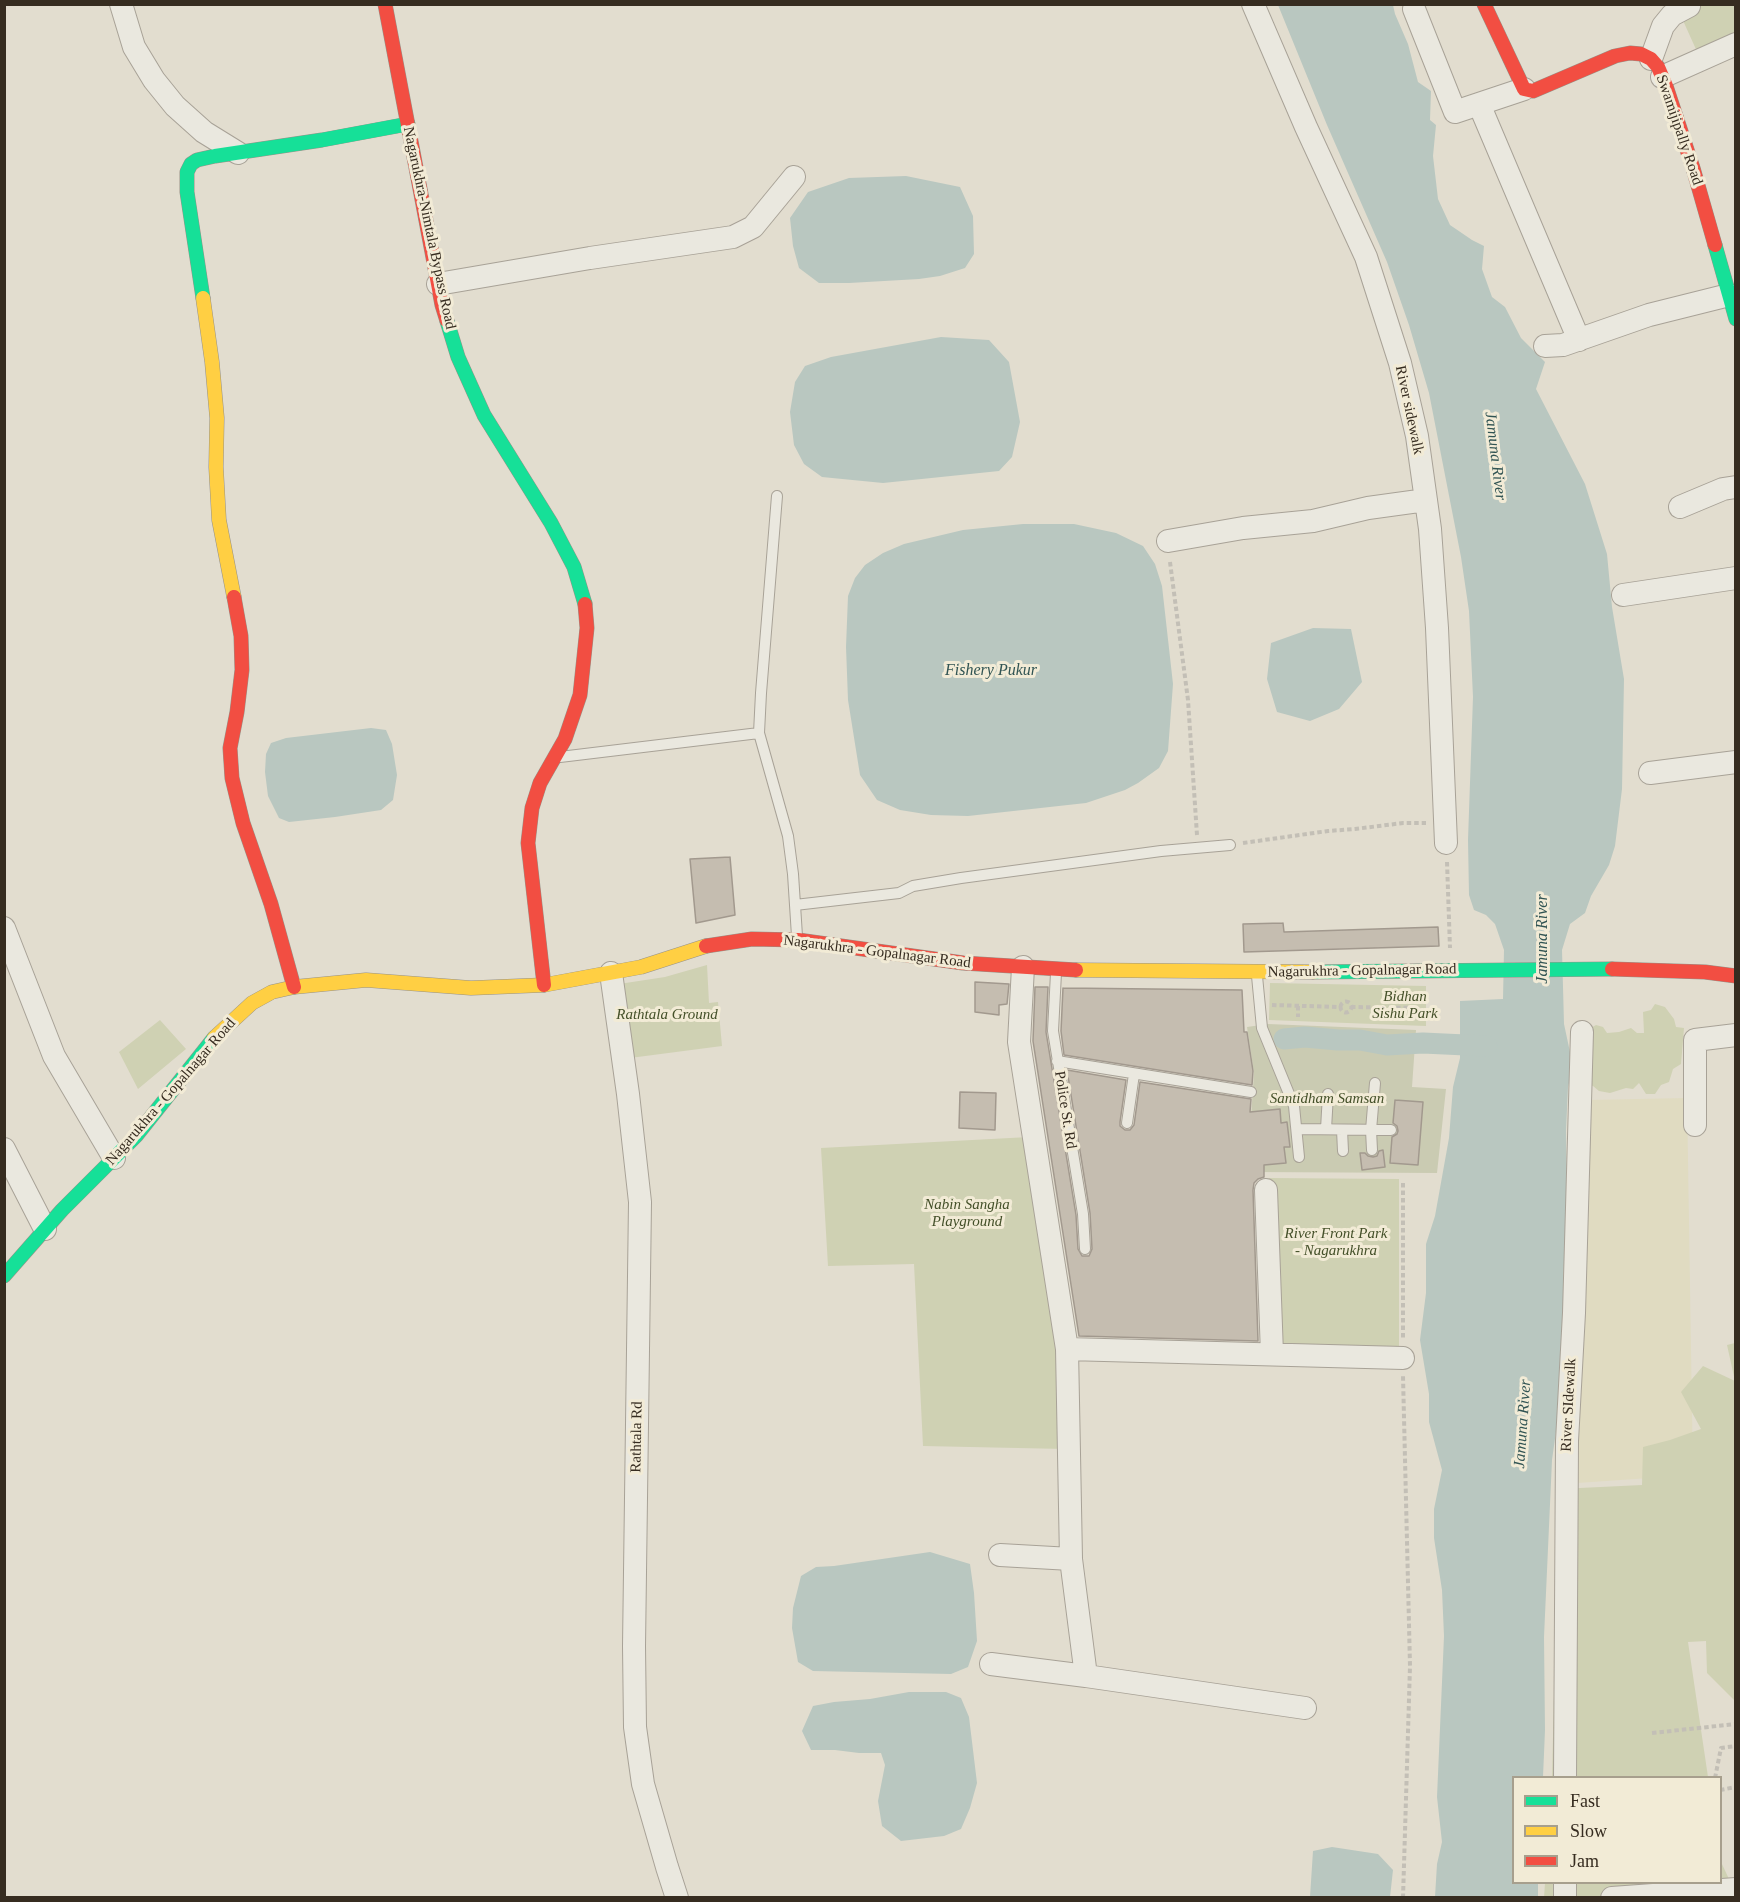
<!DOCTYPE html>
<style>
body{margin:0}
#map{position:relative;width:1740px;height:1902px;overflow:hidden;background:#e2ddcf;font-family:Georgia,serif}
canvas{display:block}
.frame{position:absolute;inset:0;border:6px solid #362c20;pointer-events:none}
.legend{position:absolute;left:1512px;top:1776px;width:210px;height:108px;box-sizing:border-box;background:#f2ebd6;border:2px solid #a79f8d;margin:0;padding:8px 10px;list-style:none;font-size:18px;color:#362c20}
.legend li{display:flex;align-items:center;gap:12px;height:30px}
.legend b{width:30px;border:2px solid #a79f8d}
</style>
<div id="map">
<canvas width="1740" height="1902"></canvas>
<div class="frame"></div>
<ul class="legend">
<li><b style="height:8px;background:#16e098"></b>Fast</li>
<li><b style="height:8px;background:#ffcf43"></b>Slow</li>
<li><b style="height:8px;background:#f24e42"></b>Jam</li>
</ul>
</div>
<script>
const ctx = document.querySelector('canvas').getContext('2d');
ctx.lineJoin = 'round';
function fillPath(path, color) { ctx.fillStyle = color; ctx.fill(path, 'evenodd'); }
const toPath = rows => new Path2D(rows.map(r => 'M' + r).join(''));
function trace(path, color, width, dash) { ctx.strokeStyle = color; ctx.lineWidth = width; ctx.lineCap = dash ? 'butt' : 'round'; ctx.setLineDash(dash || []); ctx.stroke(path); }
function label(font, color, halo, rows, align = 'center') {
  ctx.font = font + ' Georgia,serif'; ctx.lineWidth = 6; ctx.setLineDash([]); ctx.textBaseline = 'middle'; ctx.strokeStyle = halo; ctx.fillStyle = color; for (const [text, x, y, turn = 0] of rows) {
    ctx.save(); ctx.translate(x, y); ctx.rotate((+turn || 0) * Math.PI / 180); ctx.textAlign = isNaN(turn) ? turn : align; if (halo) ctx.strokeText(text, 0, 0); ctx.fillText(text, 0, 0); ctx.restore();
  }
}
fillPath(toPath([
 [1687,1098,1693,1475,1577,1483,1588,1100]
]), '#e0dbc1');
fillPath(toPath([
 [1676,5,1735,5,1735,40,1699,56],
 [707,965,709,1003,718,1002,722,1046,630,1058,619,984,665,977],
 [1270,983,1426,986,1426,1026,1269,1020],
 [1655,1004,1665,1007,1674,1019,1676,1027,1684,1028,1681,1064,1673,1069,1669,1082,1661,1085,1655,1094,1646,1094,1639,1083,1633,1089,1626,1088,1610,1093,1599,1091,1593,1086,1576,1083,1589,1029,1596,1025,1603,1027,1607,1033,1619,1032,1631,1028,1637,1033,1644,1033,1643,1012,1651,1010],
 [160,1020,186,1049,138,1089,119,1052],
 [1029,1137,1063,1350,1065,1449,923,1446,914,1264,828,1266,821,1148],
 [1269,1178,1399,1179,1399,1354,1276,1351],
 [1735,1343,1735,1701,1707,1673,1706,1641,1688,1642,1708,1777,1552,1778,1559,1489,1642,1485,1643,1447,1670,1440,1701,1429,1681,1392,1703,1366,1735,1381,1727,1345],
 [1721,1862,1736,1894,1735,1898,1544,1898,1545,1883,1720,1882]
]), '#cfd1b3');
fillPath(toPath([
 [1268,1024,1416,1030,1412,1087,1446,1089,1437,1173,1251,1172,1251,1117,1254,1073,1247,1027]
]), '#cacbb2');
fillPath(toPath([
 [1278,5,1393,5,1395,14,1408,44,1418,82,1431,91,1430,120,1436,125,1433,156,1438,199,1450,225,1472,240,1484,246,1482,269,1492,297,1505,307,1521,338,1545,362,1536,389,1585,484,1607,554,1612,607,1624,679,1622,789,1615,846,1609,865,1591,896,1585,913,1570,924,1562,950,1564,1024,1573,1066,1568,1087,1566,1131,1567,1199,1563,1284,1567,1353,1552,1460,1544,1637,1545,1730,1543,1777,1514,1778,1514,1882,1538,1883,1538,1897,1435,1897,1437,1864,1442,1842,1437,1797,1444,1636,1442,1590,1434,1538,1434,1509,1442,1470,1429,1422,1429,1394,1420,1340,1426,1293,1426,1244,1435,1216,1449,1138,1453,1087,1460,1058,1460,1001,1503,999,1504,950,1495,924,1486,915,1474,910,1469,895,1468,840,1473,697,1469,611,1461,557,1429,393,1409,325,1387,262,1327,125],
 [906,176,960,187,973,216,974,254,965,268,940,276,919,279,849,283,819,283,799,268,793,246,790,218,808,192,849,178],
 [941,337,989,340,1009,362,1020,422,1012,457,999,471,883,483,822,477,804,464,794,445,790,412,795,382,805,366,831,357],
 [1023,524,1074,524,1116,533,1143,546,1155,564,1162,586,1173,684,1168,751,1159,768,1138,783,1125,790,1086,803,968,816,931,815,900,810,877,800,860,775,848,700,846,647,848,596,855,578,865,565,883,553,904,544,963,530],
 [1313,628,1351,629,1362,682,1339,709,1310,721,1277,712,1267,679,1271,643],
 [371,728,386,730,392,744,397,775,393,800,381,810,335,817,289,822,279,818,268,796,265,772,266,754,271,743,286,738],
 [930,1552,970,1564,974,1593,977,1641,968,1667,951,1674,813,1671,798,1662,792,1628,793,1608,801,1576,816,1567,834,1566],
 [909,1692,946,1692,961,1698,969,1717,977,1783,970,1808,961,1829,944,1836,901,1841,882,1826,878,1801,885,1765,881,1753,859,1753,835,1750,811,1750,802,1731,813,1706,834,1702,870,1699],
 [1332,1847,1378,1854,1393,1870,1390,1897,1310,1897,1313,1851]
]), '#b9c7c0');
trace(toPath([
 [1284,1039,1305,1037,1338,1040,1360,1040,1387,1045,1423,1043,1487,1046]
]), '#b9c7c0', 21);
const building = toPath([
 [730,857,735,915,696,923,690,859,730,857],
 [1283,923,1284,932,1438,927,1439,946,1244,952,1243,924,1283,923],
 [975,982,1009,984,1007,1004,999,1005,999,1015,975,1012,975,982],
 [1035,987,1048,987,1046,1032,1076,1215,1078,1249,1082,1256,1089,1256,1092,1249,1090,1213,1067,1070,1126,1080,1120,1122,1120,1126,1125,1130,1130,1130,1134,1125,1140,1082,1251,1099,1250,1112,1280,1109,1281,1123,1287,1122,1290,1147,1284,1147,1286,1163,1264,1165,1264,1177,1258,1179,1254,1183,1253,1190,1258,1341,1079,1336,1033,1041,1035,987],
 [1063,988,1242,990,1244,1032,1247,1032,1253,1071,1252,1085,1064,1055,1061,1031,1063,988],
 [960,1092,996,1093,995,1130,959,1128,960,1092],
 [1395,1100,1423,1102,1418,1165,1390,1163,1392,1137,1397,1134,1398,1131,1397,1126,1393,1123,1395,1100],
 [1383,1150,1385,1167,1362,1170,1360,1153,1365,1153,1368,1156,1373,1157,1377,1156,1379,1151,1383,1150]
]);
fillPath(building, '#c5bdb0');
trace(building, '#a2998e', 1.5);
const lane = toPath([
 [777,496,761,693,759,733,788,836,793,874,797,936],
 [560,757,759,733],
 [795,905,899,893,913,886,961,878,1161,851,1230,845],
 [1056,973,1053,1031,1083,1214,1085,1249],
 [1257,976,1262,1028,1294,1106,1299,1157],
 [1057,1061,1251,1092],
 [1127,1123,1134,1074],
 [1297,1129,1391,1130],
 [1326,1129,1328,1094],
 [1342,1130,1343,1151],
 [1372,1150,1371,1130,1375,1083]
]);
const street = toPath([
 [121,4,134,47,154,80,175,106,204,132,238,153],
 [1253,4,1306,127,1366,257,1400,363,1417,436,1430,529,1437,628,1446,843],
 [1414,9,1455,112,1524,89],
 [1651,59,1663,26,1672,15,1689,6],
 [1662,77,1736,44],
 [1479,104,1579,340],
 [438,284,590,258,733,237,753,227,794,177],
 [1545,346,1563,345,1649,315,1729,295],
 [1680,507,1723,489,1736,487],
 [1168,541,1243,528,1313,521,1368,508,1426,500],
 [1623,595,1736,578],
 [1650,773,1736,762],
 [4,928,54,1056,114,1158],
 [1023,967,1019,1042,1067,1349,1071,1559,1086,1676,1305,1708],
 [611,973,628,1094,640,1202,634,1646,635,1727,643,1784,667,1867,677,1898],
 [1695,1125,1695,1040,1736,1035],
 [4,1149,45,1229],
 [1266,1190,1272,1354],
 [1067,1349,1403,1358],
 [1000,1555,1071,1559],
 [991,1664,1086,1676],
 [1565,1778,1567,1441,1574,1313,1582,1032],
 [1565,1898,1565,1882],
 [1612,1898,1736,1889]
]);
const fast = toPath([
 [1715,245,1736,319],
 [203,298,187,192,187,172,191,164,197,160,215,156,322,140,408,124],
 [447,321,458,357,484,415,551,523,574,567,585,604],
 [1313,972,1612,969],
 [4,1276,62,1210,136,1136,214,1038]
]);
const slow = toPath([
 [203,298,212,362,217,418,216,467,219,520,234,597],
 [1076,970,1313,972],
 [214,1038,252,1003,272,992,294,987,366,980,471,988,544,985,641,967,706,946]
]);
const jam = toPath([
 [385,4,442,305,447,321],
 [1484,4,1524,89,1533,91,1615,56,1630,53,1641,54,1651,59,1658,67,1666,86,1693,168,1715,245],
 [234,597,241,636,242,670,237,712,230,748,232,778,243,823,271,904,294,987],
 [706,946,752,939,798,940,963,963,1076,970],
 [1612,969,1705,972,1736,976],
 [544,985,528,843,532,808,540,783,565,739,580,695,587,628,585,604]
]);
trace(lane, '#a8a297', 12);
trace(street, '#a8a297', 24);
trace(fast, '#979288', 15);
trace(slow, '#979288', 15);
trace(jam, '#979288', 15);
trace(toPath([
 [1170,562,1188,700,1197,835],
 [1243,843,1328,831,1355,829,1403,823,1426,823],
 [1447,862,1450,948],
 '1340.5 1007a5.5 5.5 0 1 1 11 0a5.5 5.5 0 1 1-11 0Z',
 [1272,1005,1340,1007],
 [1298,1006,1298,1017],
 [1351,1007,1419,1008],
 [1402,1020,1403,1008],
 [1403,1183,1403,1339],
 [1652,1733,1736,1724],
 [1715,1778,1721,1748,1736,1746],
 [1720,1790,1736,1787],
 [1403,1898,1410,1666,1403,1376]
]), '#c3bfb6', 4, [4.5, 3]);
trace(lane, '#eae8df', 10);
trace(street, '#eae8df', 22);
trace(fast, '#16e098', 14);
trace(slow, '#ffcf43', 14);
trace(jam, '#f24e42', 14);
label('15px', '#362c20', '#f2ebd6', [
 ["Swamijipally Road",1679,130,71],
 ["Nagarukhra-Nimtala Bypass Road",429,228,78],
 ["River sidewalk",1409,410,78],
 ["Nagarukhra - Gopalnagar Road",877,952,7],
 ["Nagarukhra - Gopalnagar Road",1362,971,-1],
 ["Nagarukhra - Gopalnagar Road",171,1092,-49],
 ["Police St. Rd",1065,1110,81],
 ["River SIdewalk",1569,1405,-87],
 ["Rathtala Rd",637,1437,-89]
]);
label('italic 15px', '#445029', '#f2ebd6', [
 ["Bidhan",1405,997],
 ["Sishu Park",1405,1014],
 ["Rathtala Ground",667,1015],
 ["Santidham Samsan",1327,1099],
 ["Nabin Sangha",967,1205],
 ["Playground",967,1222],
 ["River Front Park",1336,1234],
 ["- Nagarukhra",1336,1251]
]);
label('italic 16px', '#315453', '#f2ebd6', [
 ["Jamuna River",1495,456,83],
 ["Fishery Pukur",991,671],
 ["Jamuna River",1543,939,-90],
 ["Jamuna River",1523,1424,-86]
]);
</script>
